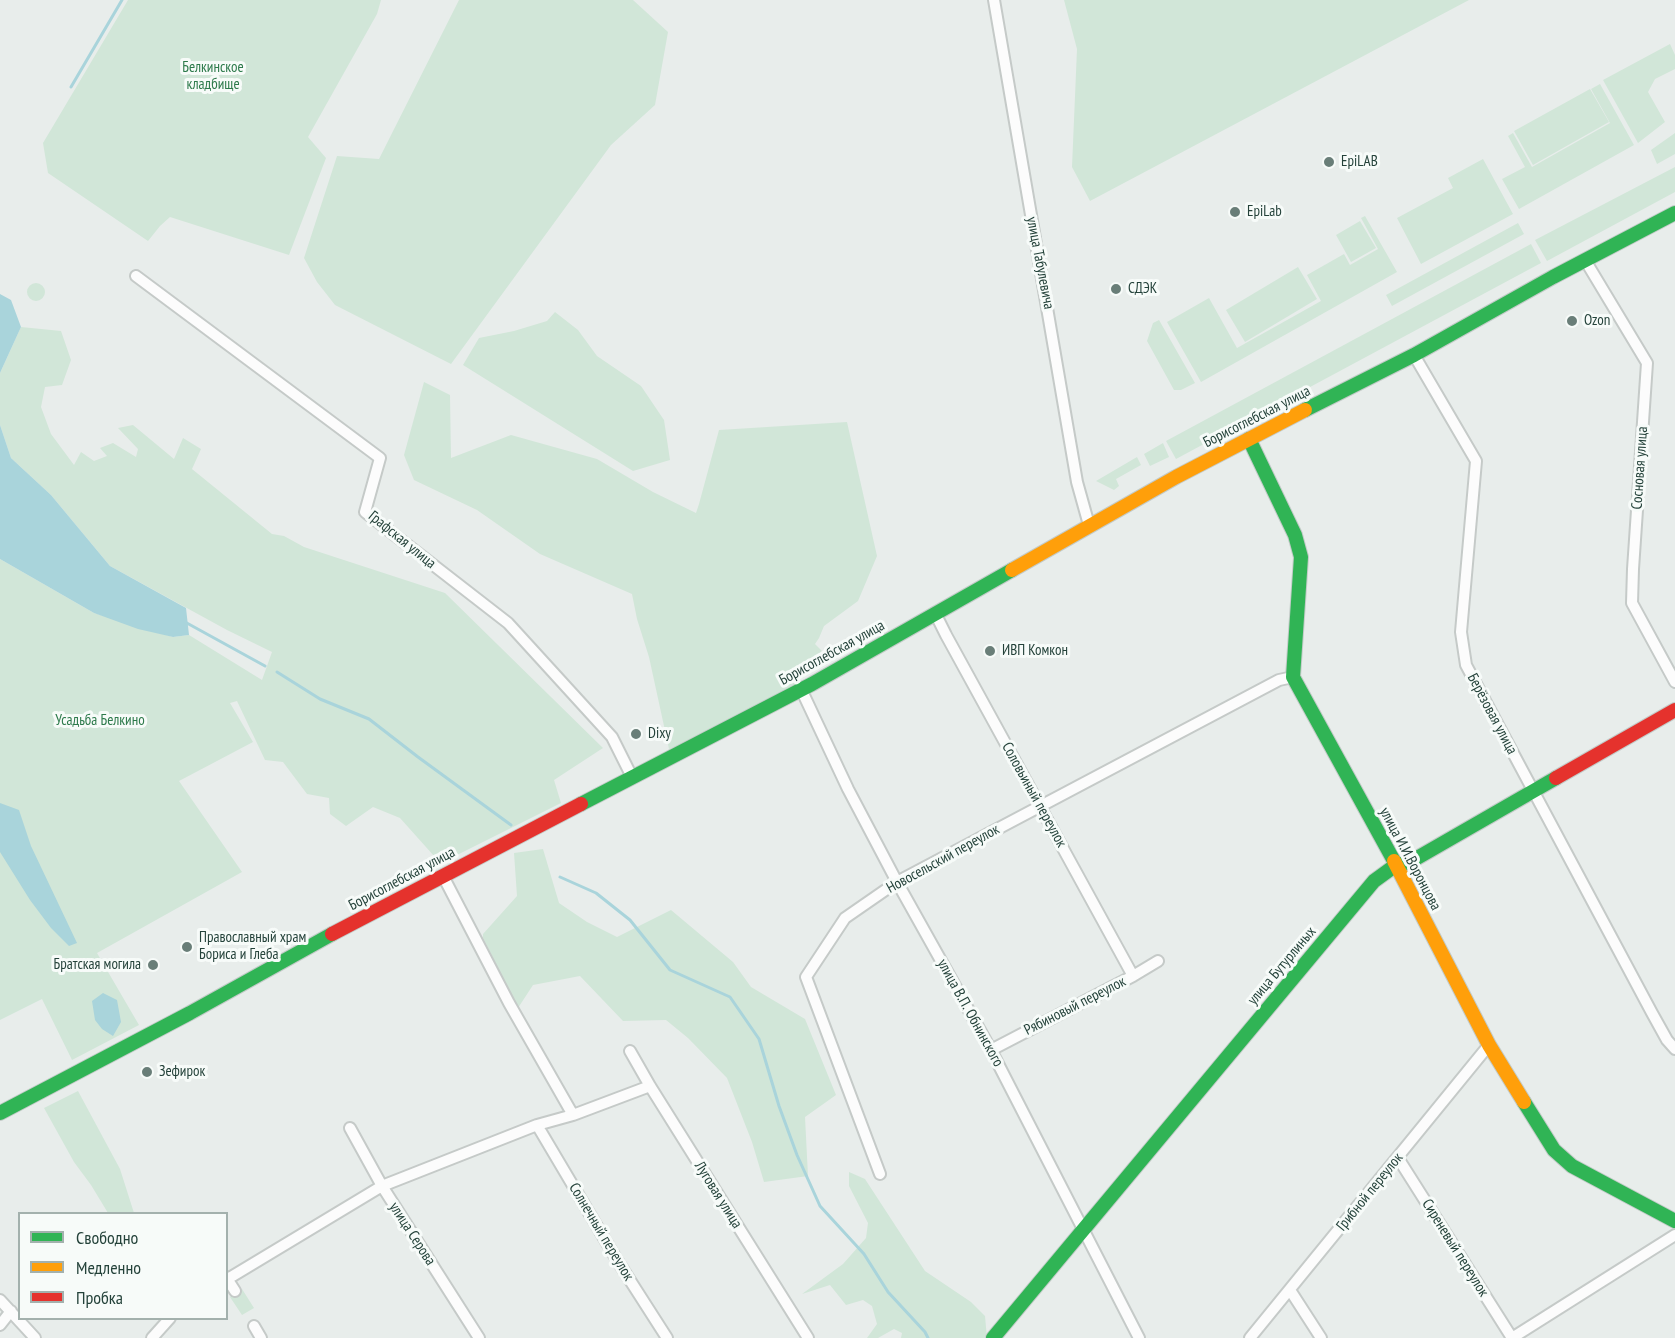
<!DOCTYPE html>
<meta charset="utf-8">
<style>
body{margin:0}
#map{position:relative;width:1675px;height:1338px;overflow:hidden;background:#e8edeb;font-family:"PT Sans Narrow",sans-serif}
canvas{display:block}
.legend{position:absolute;left:18px;top:1212px;width:210px;height:108px;box-sizing:border-box;background:#f7fbf9;border:2px solid #a3b1ad;margin:0;padding:8px 10px;list-style:none;font-size:18px;color:#24423a}
.legend li{display:flex;align-items:center;gap:12px;height:30px}
.legend b{width:30px;border:2px solid #a3b1ad}
</style>
<div id="map">
<canvas width="1675" height="1338"></canvas>
<ul class="legend">
<li><b style="height:8px;background:#30b455"></b>Свободно</li>
<li><b style="height:8px;background:#ff9f0a"></b>Медленно</li>
<li><b style="height:8px;background:#e5322d"></b>Пробка</li>
</ul>
</div>
<script>
const ctx = document.querySelector('canvas').getContext('2d');
ctx.lineJoin = 'round';
function fillPath(path, color) { ctx.fillStyle = color; ctx.fill(path, 'evenodd'); }
const toPath = rows => new Path2D(rows.map(r => 'M' + r).join(''));
function trace(path, color, width, dash) { ctx.strokeStyle = color; ctx.lineWidth = width; ctx.lineCap = dash ? 'butt' : 'round'; ctx.setLineDash(dash || []); ctx.stroke(path); }
function label(font, color, halo, rows, align = 'center') {
  ctx.font = font + ' "PT Sans Narrow",sans-serif'; ctx.lineWidth = 6; ctx.setLineDash([]); ctx.textBaseline = 'middle'; ctx.strokeStyle = halo; ctx.fillStyle = color; for (const [text, x, y, turn = 0] of rows) {
    ctx.save(); ctx.translate(x, y); ctx.rotate((+turn || 0) * Math.PI / 180); ctx.textAlign = isNaN(turn) ? turn : align; if (halo) ctx.strokeText(text, 0, 0); ctx.fillText(text, 0, 0); ctx.restore();
  }
}
fillPath(toPath([
 [128,0,381,0,377,14,308,137,326,158,289,255,170,217,160,226,148,241,48,173,43,143],
 [459,0,633,0,668,32,655,105,611,145,451,364,335,305,317,282,304,258,337,156,379,159],
 [1064,0,1469,0,1090,201,1072,167,1077,49],
 [1670,44,1675,55,1675,69,1655,79,1648,92,1665,122,1638,143,1603,80],
 [1600,84,1634,145,1519,209,1502,179,1525,167,1508,136,1513,133,1532,167,1610,123,1591,89],
 [1590,89,1609,122,1533,165,1514,131],
 [1675,133,1675,154,1657,164,1651,150],
 [1483,159,1513,214,1421,264,1397,218,1453,188,1448,178],
 [1675,167,1675,192,1547,261,1535,240],
 [1365,216,1397,272,1201,382,1167,322,1209,298,1237,348,1321,301,1307,275,1344,254,1350,265,1378,249,1361,218],
 [1360,221,1376,248,1351,262,1336,235],
 [1518,223,1524,234,1392,306,1386,295],
 [1531,244,1541,263,1176,459,1166,441],
 [1298,267,1317,299,1245,342,1226,310],
 '27 292a9 9 0 1 1 18 0a9 9 0 1 1-18 0Z',
 [555,312,578,330,597,356,641,386,664,420,670,460,633,471,463,365,479,338,514,331,547,321],
 [1159,320,1195,383,1181,390,1174,390,1147,341,1153,323],
 [21,327,61,331,71,360,62,385,45,387,41,407,51,434,74,465,81,452,94,461,107,456,100,448,113,443,136,457,138,449,118,428,133,425,174,459,183,438,201,449,192,469,272,534,284,536,304,547,445,593,603,748,554,780,561,803,421,873,405,883,401,877,434,856,400,818,373,807,346,826,330,814,329,798,307,794,283,762,265,760,237,701,230,703,253,742,179,781,242,872,97,953,139,1025,72,1060,42,999,0,1020,0,559,94,613,173,637,189,635,262,680,272,652,227,630,110,566,51,495,11,458,0,425,0,373],
 [424,382,450,395,451,458,511,435,597,459,653,492,696,513,699,504,719,430,847,422,877,556,858,601,824,626,819,638,815,644,822,651,799,667,798,683,761,704,690,741,669,749,649,657,637,619,632,594,540,554,477,510,414,480,404,455],
 [1163,443,1169,457,1150,466,1144,454],
 [1137,457,1141,465,1116,479,1119,486,1114,490,1096,481],
 [543,849,559,903,587,922,617,937,671,910,733,962,751,987,805,1019,836,1095,805,1117,808,1176,764,1182,752,1142,727,1078,688,1038,666,1020,623,1021,580,976,533,985,518,1008,483,938,483,934,517,896,514,853],
 [78,1091,120,1169,134,1213,108,1213,91,1185,74,1162,44,1108],
 [849,1172,865,1179,925,1271,971,1302,985,1316,987,1338,901,1338,902,1333,894,1329,878,1338,867,1338,877,1324,872,1306,863,1300,846,1305,830,1285,802,1294,843,1264,866,1238,868,1223,849,1186],
 [242,1289,254,1308,242,1315,230,1297]
]), '#d1e6d8');
fillPath(toPath([
 [0,294,11,300,21,327,0,373],
 [0,425,11,458,51,495,110,566,186,608,189,635,173,637,138,629,94,613,0,559],
 [0,803,19,810,31,846,77,943,69,946,51,928,30,900,0,852],
 [103,993,117,1000,121,1022,113,1036,102,1029,95,1020,92,1001]
]), '#a9d4db');
trace(toPath([
 [71,87,122,0],
 [185,622,265,666],
 [277,672,320,699,369,719,418,757,511,825],
 [560,877,596,893,630,920,670,970,730,997,759,1039,779,1106,797,1155,820,1206,864,1254,888,1292,925,1332,928,1338]
]), '#a9d4db', 3);
const street = toPath([
 [994,0,1077,482,1089,525],
 [1585,260,1647,363,1633,569,1632,603,1675,682],
 [136,276,380,458,365,512,508,623,612,737,632,777],
 [1414,355,1476,461,1461,632,1466,665,1652,1013,1667,1040,1675,1049],
 [935,613,946,635,1133,976],
 [801,689,848,789,897,882,991,1050,1139,1338],
 [443,876,509,1003,573,1115],
 [991,1050,1133,976,1158,961],
 [630,1051,650,1086,808,1338],
 [537,1125,617,1260,667,1338],
 [350,1128,382,1186,479,1338],
 [1398,1158,1512,1338,1675,1235],
 [880,1174,806,977,845,918,897,882,1279,680,1293,677],
 [226,1277,235,1291],
 [226,1280,382,1186,537,1125,573,1115,650,1086],
 [1290,1290,1321,1338],
 [0,1300,35,1338],
 [0,1325,11,1311],
 [254,1326,261,1338],
 [152,1338,170,1318],
 [1250,1338,1489,1045]
]);
const fast = toPath([
 [1305,410,1414,355,1553,277,1675,213],
 [1249,439,1295,535,1301,557,1293,677,1394,861],
 [581,804,812,684,1012,570],
 [1524,1102,1554,1150,1572,1166,1675,1221],
 [0,1113,190,1013,332,934],
 [993,1338,1374,881,1396,865,1410,862,1556,778]
]);
const slow = toPath([
 [1012,570,1176,477,1305,410],
 [1394,861,1489,1045,1524,1102]
]);
const jam = toPath([
 [1556,778,1675,710],
 [332,934,581,804]
]);
trace(street, '#c5cac8', 14);
trace(fast, '#c3cbc8', 16);
trace(slow, '#c3cbc8', 16);
trace(jam, '#c3cbc8', 16);
trace(street, '#fcfcfc', 10);
trace(fast, '#30b455', 14);
trace(slow, '#ff9f0a', 14);
trace(jam, '#e5322d', 14);
for (const [x, y, r, color] of [
 [1329,162,6,"#697e78"],
 [1235,212,6,"#697e78"],
 [1116,289,6,"#697e78"],
 [1572,321,6,"#697e78"],
 [990,651,6,"#697e78"],
 [636,734,6,"#697e78"],
 [187,947,6,"#697e78"],
 [153,965,6,"#697e78"],
 [147,1072,6,"#697e78"]
]) { const dot = new Path2D(); dot.arc(x, y, r, 0, 2 * Math.PI); ctx.fillStyle = color; ctx.fill(dot); trace(dot, '#f7fbf9', 2); }
label('15px', '#2d7a4b', '#f7fbf9', [
 ["Белкинское",213,68],
 ["кладбище",213,85],
 ["Усадьба Белкино",100,721]
]);
label('15px', '#24423a', '#f7fbf9', [
 ["EpiLAB",1341,162],
 ["EpiLab",1247,212],
 ["СДЭК",1128,289],
 ["Ozon",1584,321],
 ["ИВП Комкон",1002,651],
 ["Dixy",648,734],
 ["Православный храм",199,938],
 ["Бориса и Глеба",199,955],
 ["Братская могила",141,965,"right"],
 ["Зефирок",159,1072]
], 'left');
label('15px', '#24423a', '#f7fbf9', [
 ["улица Табулевича",1040,263,79],
 ["Борисоглебская улица",1257,417,-27],
 ["Сосновая улица",1640,468,-86],
 ["Графская улица",402,540,39],
 ["Борисоглебская улица",832,653,-29],
 ["Берёзовая улица",1492,714,62],
 ["Соловьиный переулок",1034,795,61],
 ["Новосельский переулок",943,859,-29],
 ["улица И.И.Воронцова",1410,859,62],
 ["Борисоглебская улица",402,879,-28],
 ["улица Бутурлиных",1282,966,-50],
 ["Рябиновый переулок",1075,1006,-27],
 ["улица В.П. Обнинского",970,1013,61],
 ["Грибной переулок",1370,1192,-51],
 ["Луговая улица",718,1195,58],
 ["Солнечный переулок",601,1232,59],
 ["улица Серова",412,1234,57],
 ["Сиреневый переулок",1455,1248,58]
]);
</script>
